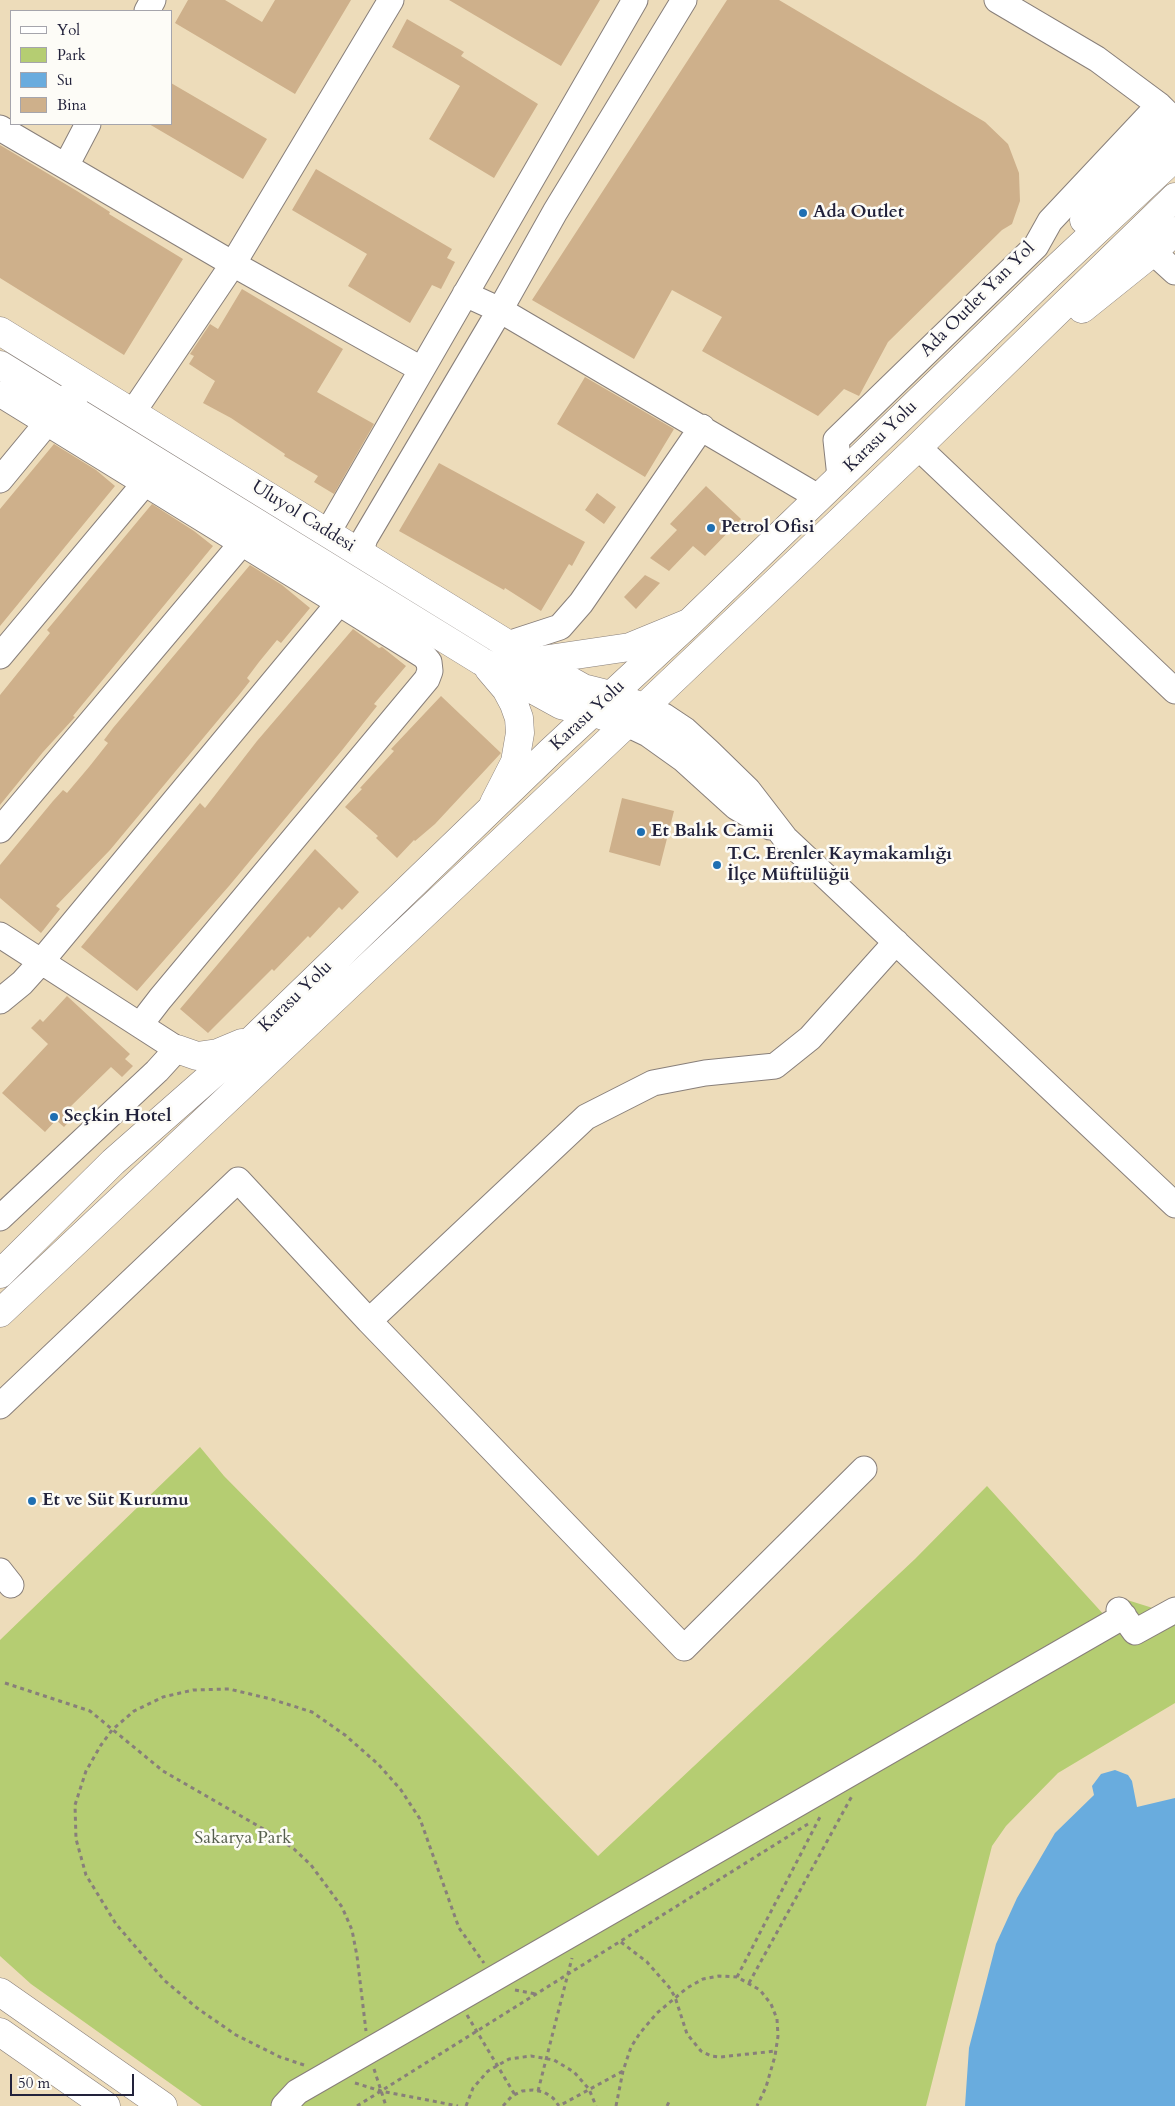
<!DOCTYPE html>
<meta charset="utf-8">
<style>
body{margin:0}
#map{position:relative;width:1175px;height:2106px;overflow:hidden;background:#eddcba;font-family:Cardo,serif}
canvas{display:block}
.legend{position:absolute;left:10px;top:10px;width:162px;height:115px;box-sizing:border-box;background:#fdfcf7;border:1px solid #a5a5ac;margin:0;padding:6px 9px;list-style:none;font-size:15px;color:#22223b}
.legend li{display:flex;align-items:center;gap:10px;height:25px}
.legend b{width:25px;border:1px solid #a5a5ac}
.scale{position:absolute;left:10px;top:2074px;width:124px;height:22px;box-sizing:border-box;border:2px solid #22223b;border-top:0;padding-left:6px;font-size:15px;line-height:18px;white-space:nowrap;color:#22223b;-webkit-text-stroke:4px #fdfcf7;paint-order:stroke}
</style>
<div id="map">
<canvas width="1175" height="2106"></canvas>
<ul class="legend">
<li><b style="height:6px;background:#fff"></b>Yol</li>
<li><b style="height:14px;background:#b5cd72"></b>Park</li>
<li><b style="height:14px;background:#69acde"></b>Su</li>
<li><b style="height:14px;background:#ceb08b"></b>Bina</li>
</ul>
<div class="scale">50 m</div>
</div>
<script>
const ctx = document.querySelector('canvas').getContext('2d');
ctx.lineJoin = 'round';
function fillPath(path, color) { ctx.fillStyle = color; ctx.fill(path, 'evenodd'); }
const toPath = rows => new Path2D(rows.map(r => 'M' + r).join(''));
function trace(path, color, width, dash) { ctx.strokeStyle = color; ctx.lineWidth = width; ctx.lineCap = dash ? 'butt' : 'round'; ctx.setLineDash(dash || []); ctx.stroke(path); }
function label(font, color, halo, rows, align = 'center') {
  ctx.font = font + ' Cardo,serif'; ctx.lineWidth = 5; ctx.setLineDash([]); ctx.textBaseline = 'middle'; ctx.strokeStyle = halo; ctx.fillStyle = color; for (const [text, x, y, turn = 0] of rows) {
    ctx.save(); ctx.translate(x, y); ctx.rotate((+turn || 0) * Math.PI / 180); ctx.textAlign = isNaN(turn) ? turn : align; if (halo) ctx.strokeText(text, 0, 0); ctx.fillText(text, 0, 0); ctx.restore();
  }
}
fillPath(toPath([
 [200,1447,224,1476,598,1856,915,1559,987,1486,1105,1616,1124,1599,1175,1615,1175,1703,1058,1773,1006,1826,992,1846,926,2106,202,2106,31,1984,0,1956,0,1640]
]), '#b5cd72');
fillPath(toPath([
 [1115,1770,1128,1775,1132,1781,1137,1807,1175,1798,1175,2106,965,2106,969,2048,996,1944,1017,1898,1055,1833,1094,1795,1092,1786,1101,1774]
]), '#69acde');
fillPath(toPath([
 [188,0,225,0,262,22,275,0,351,0,295,94,175,23],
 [449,0,600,0,561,66],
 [727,0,779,0,985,122,1008,144,1019,173,1020,201,1012,224,1002,230,888,342,859,396,844,389,818,416,702,351,722,317,672,290,634,359,532,300],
 [407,19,464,52,461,56,538,104,494,178,429,139,460,86,392,47],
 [171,83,267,139,243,179,149,124,171,124],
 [0,145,77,191,110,212,109,214,183,259,124,355,0,278],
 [316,169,452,249,447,258,455,262,441,289,432,285,410,323,348,286,367,254,292,210],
 [242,289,343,349,317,392,374,424,334,494,314,482,318,476,284,456,285,454,231,418,203,403,215,381,189,364,194,356,190,354,210,324,218,329],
 [585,377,674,429,645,477,557,424],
 [54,444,96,470,115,486,0,626,0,509],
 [439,463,585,542,572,566,569,564,541,611,505,588,504,590,399,531],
 [706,486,741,519,705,556,693,546,669,571,650,558,677,530,670,524],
 [597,493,616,507,604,524,585,510],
 [152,504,194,531,213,546,82,705,73,716,75,717,43,752,0,805,0,695,50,633,47,630],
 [250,565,282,585,310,608,281,643,277,640,259,662,247,678,250,681,239,695,110,850,56,906,60,909,41,933,0,898,0,865,53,801,63,790,67,793,89,767,108,743,104,740,113,728],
 [645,575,660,583,636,609,624,597],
 [353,629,379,648,382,647,406,666,374,704,377,706,343,749,229,886,137,991,81,947,200,803,205,808,257,741],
 [441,696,501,753,435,824,415,841,414,840,397,858,376,838,378,836,345,807,362,789,360,788,394,751,391,749],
 [622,798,674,811,660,866,609,852],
 [315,849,359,892,342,910,339,907,310,938,308,936,274,971,272,969,208,1033,180,1009],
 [67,996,130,1054,125,1059,133,1066,122,1077,111,1067,68,1109,75,1115,64,1127,56,1120,45,1132,2,1093,48,1044,31,1028,40,1019,43,1022]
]), '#ceb08b');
const minor = toPath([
 [997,0,1097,59,1159,105,1171,117],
 [147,11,153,0],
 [0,128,233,264,421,369],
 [66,166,88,124],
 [1153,252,1175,272],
 [465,294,500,310,818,497],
 [0,394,339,603,424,656,429,662,430,671,427,679,160,999,140,1025],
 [133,412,233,264,391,0],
 [918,447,1175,691],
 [840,477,836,440,1036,246,1050,221,1159,105],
 [0,480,47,423],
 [328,532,635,0],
 [360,553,365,538,500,310,555,212,684,0],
 [508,644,560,627,581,603,702,427],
 [0,656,145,483],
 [643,707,664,716,685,730,708,751,748,790,785,838,1175,1205],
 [627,724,648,734,683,759,736,807,770,827],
 [0,830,242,543],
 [0,935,177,1049,157,1071,0,1218],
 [0,1001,22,983,40,963,339,603,344,588],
 [369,1321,684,1648,864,1469],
 [0,1406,238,1180,369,1321,586,1117,653,1083,705,1073,775,1066,810,1038,896,942],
 [0,1571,11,1585],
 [1119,1610,1135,1632,1175,1610],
 [284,2106,297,2092,1124,1616]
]);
const major = toPath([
 [1153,252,1175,231],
 [0,331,535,661,583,688,611,695,643,707],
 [0,365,481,661,561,705,592,712,627,724],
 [47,423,67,399,76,393],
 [535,661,630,647,686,624],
 [489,669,506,689,514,704,519,718,520,733,515,762,494,803]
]);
const highway = toPath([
 [1084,220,1117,184,1175,126],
 [1082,309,1153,252],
 [177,1049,197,1056,218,1053,242,1043],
 [0,1274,113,1162,253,1039,550,752,688,624,1050,274,1175,157],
 [0,1313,634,717,918,447,1175,197],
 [0,1992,163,2106],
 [0,2032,106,2106]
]);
trace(minor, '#887f7a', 27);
trace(major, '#887f7a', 29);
trace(highway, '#887f7a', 29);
trace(toPath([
 [5,1683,90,1711,163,1771,272,1834,294,1849,311,1865,342,1907,352,1930,357,1956,366,2031],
 [621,1942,647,1962,669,1987,675,1997,687,2034,701,2051,711,2056,720,2057,776,2051],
 [737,1977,821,1815],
 [749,1983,852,1796],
 [515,1990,536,1994],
 [467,2015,515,2095],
 [304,2065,280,2057,236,2035,197,2008,164,1980,116,1924,86,1875,76,1839,75,1805,86,1771,101,1745,112,1730,134,1711,163,1697,193,1690,229,1689,271,1699,312,1712,345,1735,378,1764,401,1790,420,1819,459,1928,484,1963],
 [374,2069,386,2106],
 [355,2083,381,2091,458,2106],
 [538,2091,572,1958],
 [357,2106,808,1824],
 [466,2106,473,2088,488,2071,509,2059,531,2056,554,2060,574,2072,589,2089,596,2106],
 [503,2106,512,2096,522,2091,533,2090,544,2092,553,2098,559,2106,623,2071],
 [616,2106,623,2071,631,2047,640,2033,657,2013,687,1988,703,1979,719,1976,737,1977,760,1990,771,2004,777,2019,778,2036,775,2056,766,2087,757,2106],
 [667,2106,669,2102]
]), '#887f7a', 3, [4, 4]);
trace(minor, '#fff', 25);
trace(major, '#fff', 28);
trace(highway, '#fff', 28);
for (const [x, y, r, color] of [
 [803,213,5,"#1f6fb2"],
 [711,528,5,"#1f6fb2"],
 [641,832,5,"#1f6fb2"],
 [717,865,5,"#1f6fb2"],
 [54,1117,5,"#1f6fb2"],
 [32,1501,5,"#1f6fb2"]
]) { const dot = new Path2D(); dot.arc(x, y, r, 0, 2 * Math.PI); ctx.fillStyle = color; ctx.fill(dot); trace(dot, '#fdfcf7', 2); }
label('bold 18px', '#22223b', '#fdfcf7', [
 ["Ada Outlet",813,213],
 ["Petrol Ofisi",721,528],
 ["Et Balık Camii",651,832],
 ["T.C. Erenler Kaymakamlığı",727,855],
 ["İlçe Müftülüğü",727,876],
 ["Seçkin Hotel",64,1117],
 ["Et ve Süt Kurumu",42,1501]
], 'left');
label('18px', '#22223b', '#fdfcf7', [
 ["Ada Outlet Yan Yol",978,300,-45],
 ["Karasu Yolu",881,437,-44],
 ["Uluyol Caddesi",303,517,32],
 ["Karasu Yolu",588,716,-43],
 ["Karasu Yolu",296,997,-44]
]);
label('18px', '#555e4e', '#fdfcf7', [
 ["Sakarya Park",243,1839]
]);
</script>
